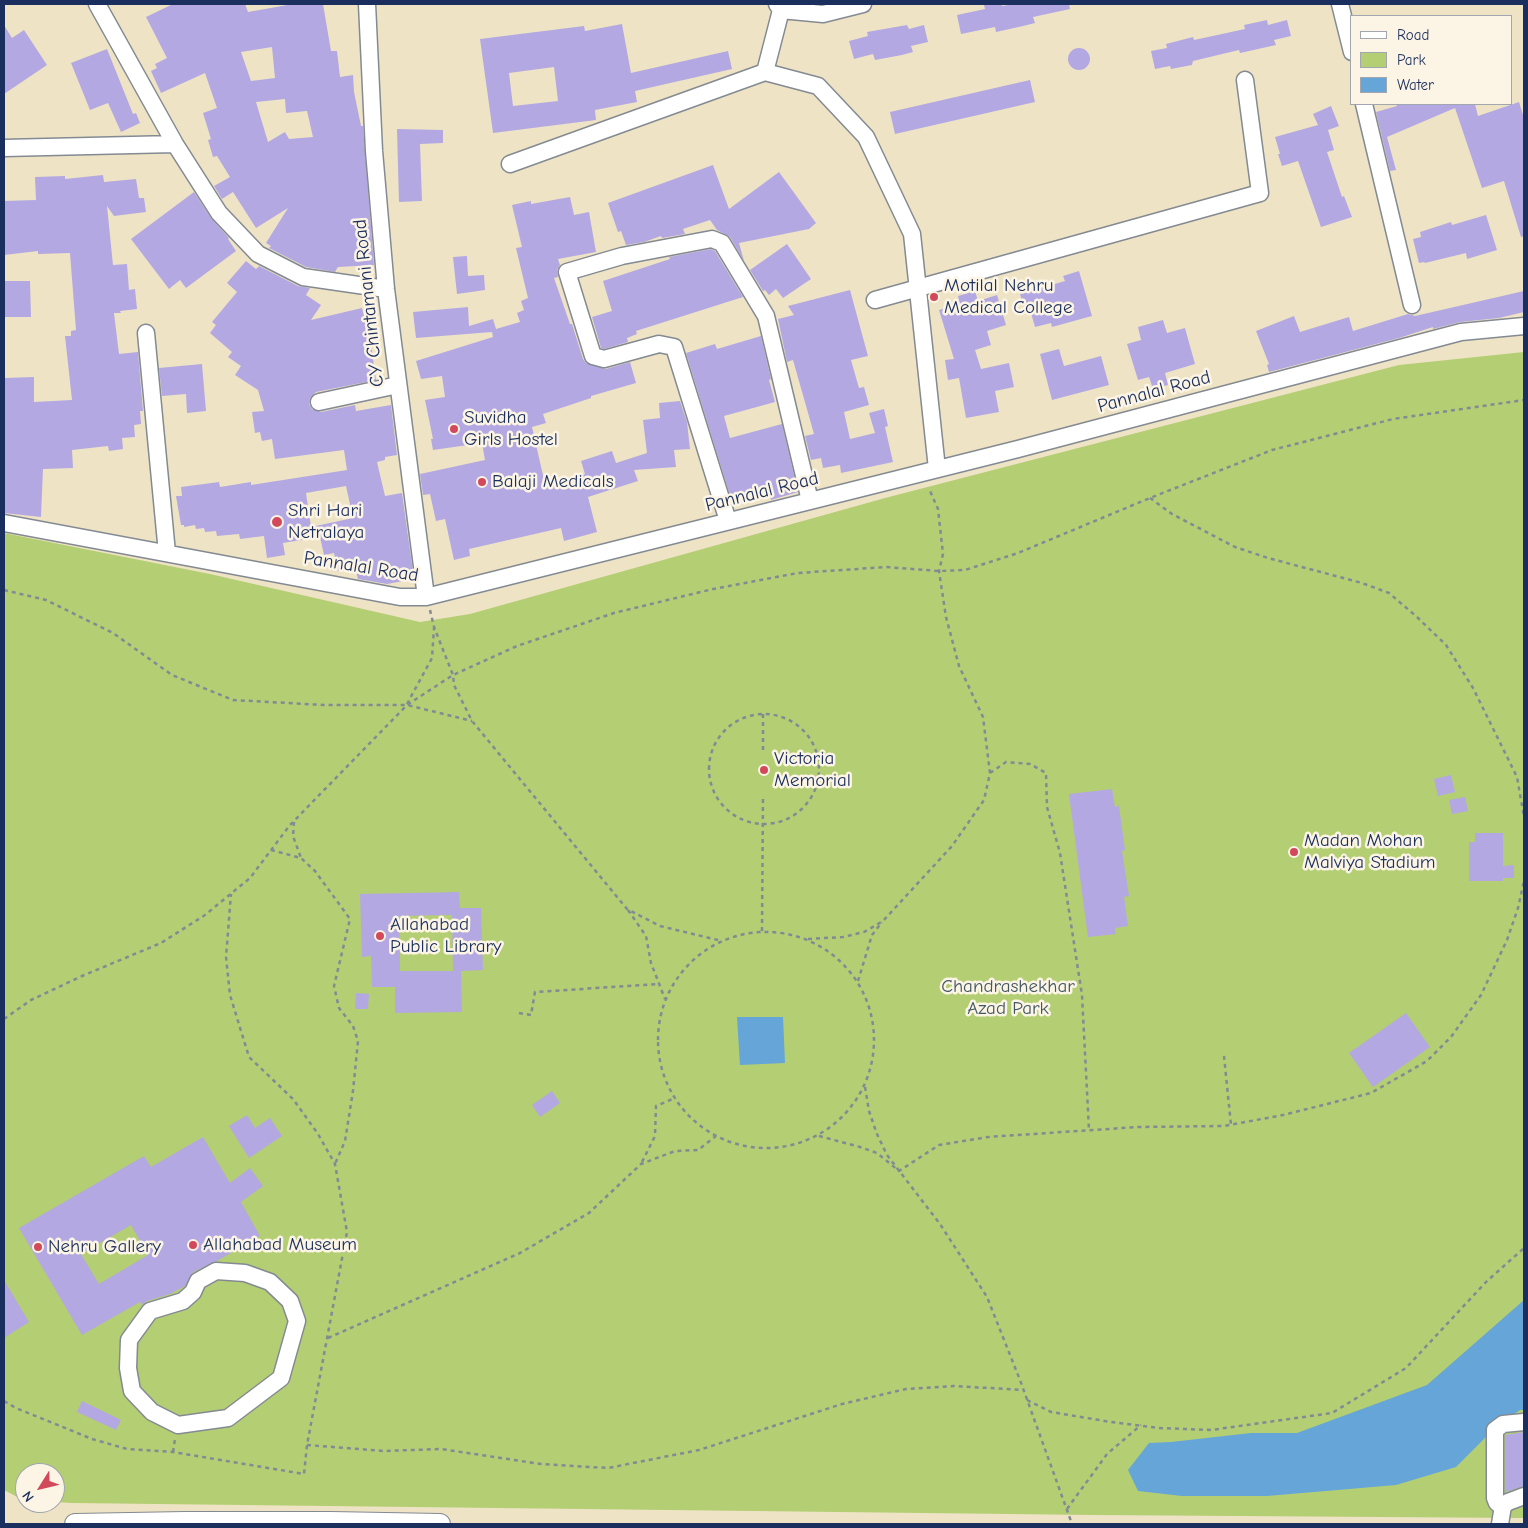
<!DOCTYPE html>
<style>
body{margin:0}
#map{position:relative;width:1528px;height:1528px;overflow:hidden;background:#eee4c5;font-family:"Comic Neue",sans-serif}
canvas{display:block}
.frame{position:absolute;inset:0;border:5px solid #1b2f5e;pointer-events:none}
.legend{position:absolute;left:1350px;top:15px;width:162px;height:90px;box-sizing:border-box;background:#fcf5e5;border:1px solid #a2a6af;margin:0;padding:6px 9px;list-style:none;font-size:15px;color:#1b2f5e}
.legend li{display:flex;align-items:center;gap:10px;height:25px}
.legend b{width:25px;border:1px solid #a2a6af}
.north{position:absolute;left:15px;top:1463px;width:50px;height:50px;box-sizing:border-box;background:#fcf5e5;border:1px solid #a2a6af;border-radius:50%;rotate:234deg;font-size:14px;font-weight:700;line-height:20px;text-align:center;color:#1b2f5e}
.north::after{content:'';display:block;margin:auto;width:18px;height:22px;background:#d1495b;clip-path:polygon(50% 0,100% 100%,50% 72%,0 100%)}
</style>
<div id="map">
<canvas width="1528" height="1528"></canvas>
<div class="frame"></div>
<ul class="legend">
<li><b style="height:6px;background:#fff"></b>Road</li>
<li><b style="height:14px;background:#b4ce74"></b>Park</li>
<li><b style="height:14px;background:#65a5d8"></b>Water</li>
</ul>
<div class="north">N</div>
</div>
<script>
const ctx = document.querySelector('canvas').getContext('2d');
ctx.lineJoin = 'round';
function fillPath(path, color) { ctx.fillStyle = color; ctx.fill(path, 'evenodd'); }
const toPath = rows => new Path2D(rows.map(r => 'M' + r).join(''));
function trace(path, color, width, dash) { ctx.strokeStyle = color; ctx.lineWidth = width; ctx.lineCap = dash ? 'butt' : 'round'; ctx.setLineDash(dash || []); ctx.stroke(path); }
function label(font, color, halo, rows, align = 'center') {
  ctx.font = font + ' "Comic Neue",sans-serif'; ctx.lineWidth = 5; ctx.setLineDash([]); ctx.textBaseline = 'middle'; ctx.strokeStyle = halo; ctx.fillStyle = color; for (const [text, x, y, turn = 0] of rows) {
    ctx.save(); ctx.translate(x, y); ctx.rotate((+turn || 0) * Math.PI / 180); ctx.textAlign = isNaN(turn) ? turn : align; if (halo) ctx.strokeText(text, 0, 0); ctx.fillText(text, 0, 0); ctx.restore();
  }
}
fillPath(toPath([
 [1524,352,1524,1518,1093,1515,72,1503,55,1502,55,1473,25,1473,25,1501,4,1490,4,533,210,574,420,622,470,614,885,498,1399,365]
]), '#b4ce74');
fillPath(toPath([
 [737,1017,783,1017,785,1063,740,1065],
 [1524,1300,1524,1410,1520,1410,1497,1426,1456,1467,1396,1485,1267,1496,1182,1496,1138,1491,1128,1470,1149,1443,1171,1442,1251,1433,1297,1433,1427,1385]
]), '#65a5d8');
fillPath(toPath([
 [173,4,245,4,248,12,293,4,323,4,331,51,337,51,340,77,353,75,354,92,361,126,363,126,374,265,338,267,335,272,306,267,269,248,271,246,266,243,288,208,256,228,233,192,222,199,214,186,230,177,217,156,213,157,208,140,211,139,203,113,217,108,205,73,161,93,151,71,157,68,155,64,167,58,146,17],
 [272,47,275,78,251,81,241,52],
 [285,99,286,113,307,111,313,137,289,139,285,132,268,142,256,102],
 [991,4,1002,4,1002,6,1015,4,1069,4,1070,9,1033,17,1035,23,1023,26,996,32,995,27,961,34,957,15,985,9,984,5],
 [1267,20,1268,25,1287,20,1291,36,1274,40,1276,45,1240,53,1239,50,1193,61,1192,65,1171,69,1170,66,1155,69,1151,51,1167,48,1166,44,1193,37,1194,40,1245,29,1244,25],
 [622,24,631,73,728,51,732,69,635,91,637,102,595,110,596,120,493,133,480,39,584,26,585,31],
 [554,67,558,101,513,106,509,73],
 [4,25,12,38,24,30,47,65,4,94],
 [907,25,909,29,924,25,928,42,911,46,913,52,902,55,875,60,873,54,854,59,849,41,868,36,867,32],
 '1068 59a11 11 0 1 1 22 0a11 11 0 1 1-22 0Z',
 [107,49,133,114,136,113,140,123,121,132,108,103,90,110,71,63],
 [1030,80,1035,102,895,134,890,112],
 [1519,102,1524,118,1524,236,1521,237,1504,181,1482,188,1455,108,1387,137,1396,170,1390,171,1376,112,1397,106,1396,104,1475,104,1478,116],
 [1331,106,1339,126,1328,130,1334,150,1327,152,1342,197,1344,196,1352,217,1321,227,1298,161,1282,166,1278,154,1280,154,1275,137,1318,125,1313,114],
 [397,129,443,130,443,143,420,144,422,201,399,202],
 [713,165,729,209,779,172,816,223,809,229,739,243,744,261,730,237,717,230,710,220,683,229,685,234,662,238,661,236,644,242,626,245,621,231,618,232,608,203],
 [103,175,104,182,136,179,139,198,144,198,146,212,114,216,107,206,113,265,127,264,129,290,135,289,137,309,120,311,121,313,114,313,119,354,138,352,143,411,140,411,141,424,134,425,135,437,122,438,123,449,109,451,108,446,72,450,73,468,43,469,41,517,4,513,4,378,34,377,34,402,72,400,65,336,71,336,71,331,76,330,70,253,38,254,38,251,4,255,4,201,36,200,35,177,65,176,65,179],
 [194,192,211,218,229,238,228,239,236,251,186,288,180,280,169,289,131,239],
 [570,197,574,215,589,212,596,252,558,259,560,265,557,270,558,277,554,278,570,324,572,324,583,359,586,363,606,369,630,362,636,383,591,396,591,398,543,414,546,423,532,427,545,484,585,474,581,461,612,451,616,463,647,453,643,420,660,418,659,403,680,401,687,422,690,449,674,450,676,467,634,470,638,481,588,497,597,532,564,541,561,528,469,549,470,556,454,560,445,519,436,521,430,494,423,495,420,474,485,460,482,443,433,450,431,439,433,439,425,400,445,397,442,376,421,379,416,361,493,337,492,332,416,338,413,312,468,307,469,326,493,319,496,329,520,322,517,313,524,310,521,301,528,298,516,248,522,247,512,205,531,201,531,204],
 [1486,215,1497,250,1467,259,1466,253,1425,263,1424,262,1419,263,1413,239,1421,237,1420,232,1451,222,1452,225],
 [787,244,811,279,783,298,776,289,769,295,765,290,763,291,750,270],
 [711,249,715,251,743,297,636,331,637,334,627,338,628,342,604,349,601,348,592,317,612,311,603,281,670,259,669,257],
 [467,256,468,276,484,275,485,290,457,294,453,257],
 [246,261,256,269,259,266,298,286,310,288,306,295,321,305,311,320,362,308,371,345,376,380,316,392,310,398,309,404,312,409,321,412,355,405,356,411,391,405,397,455,385,457,385,460,377,462,385,496,402,493,414,579,387,584,358,579,355,567,338,571,334,553,324,555,320,537,283,543,285,555,267,558,264,536,240,539,239,534,217,536,216,531,205,532,204,528,196,529,195,525,184,527,184,525,181,525,176,496,182,496,181,487,219,482,220,487,251,482,251,485,347,470,344,450,275,459,272,439,262,441,260,432,255,433,252,412,264,411,258,390,235,375,241,366,228,357,232,352,210,333,216,325,212,322,237,292,227,283],
 [346,486,353,518,311,527,306,493],
 [1079,271,1092,316,1052,327,1051,323,1035,327,1031,313,1026,314,1020,294,1065,281,1063,276],
 [4,281,30,281,31,317,4,317],
 [850,290,868,356,851,360,859,388,864,387,869,405,844,412,850,439,875,433,869,413,884,409,888,426,885,427,893,462,841,473,840,465,823,468,821,458,811,460,805,436,814,434,793,360,787,362,778,319,794,315,788,306],
 [975,291,978,301,997,295,1006,325,987,331,991,345,975,350,981,369,1009,363,1014,387,995,391,999,412,966,418,959,378,948,380,945,360,954,359,939,310,960,304,958,296],
 [1524,291,1524,312,1499,318,1460,322,1433,329,1433,327,1399,338,1269,372,1267,365,1269,364,1256,331,1294,316,1300,332,1349,317,1353,331,1408,314,1415,316],
 [1163,320,1167,333,1185,328,1195,364,1165,373,1168,385,1153,389,1149,377,1138,380,1127,344,1141,340,1138,327],
 [761,336,771,379,769,380,775,402,724,416,730,438,782,424,798,492,771,500,769,491,732,502,686,353,715,344,717,349],
 [1059,349,1064,366,1101,356,1109,385,1052,400,1040,354],
 [202,364,206,411,187,413,186,394,162,396,159,368],
 [1451,775,1455,792,1438,796,1434,779],
 [1112,789,1115,807,1119,806,1125,850,1122,851,1129,896,1124,897,1128,926,1115,928,1116,934,1088,937,1069,794],
 [1465,797,1468,811,1452,814,1449,800],
 [1475,833,1503,833,1503,866,1514,865,1514,878,1503,878,1503,881,1469,881,1469,842,1475,842],
 [459,892,460,908,481,908,483,970,461,971,462,1012,395,1013,395,987,372,987,371,956,362,957,360,894],
 [452,915,453,971,400,971,399,916],
 [356,993,369,994,368,1009,355,1009],
 [1406,1013,1430,1047,1373,1087,1349,1053],
 [552,1091,560,1103,540,1117,532,1105],
 [247,1115,255,1128,270,1118,282,1136,249,1158,229,1126],
 [203,1137,230,1183,250,1168,263,1186,241,1202,260,1236,217,1261,193,1272,185,1286,170,1294,147,1301,142,1305,140,1302,82,1335,19,1228,144,1156,151,1167],
 [131,1225,148,1255,99,1284,81,1254],
 [4,1280,29,1322,4,1338],
 [82,1401,121,1420,116,1430,77,1412],
 [1524,1432,1524,1486,1505,1492,1505,1435]
]), '#b3a8e2');
const minor = toPath([
 [97,4,175,144,219,213,258,254,303,277,386,289],
 [367,4,374,151,386,289,426,597],
 [777,4,781,10,823,14,863,4],
 [1340,4,1352,52],
 [765,72,818,86,866,137,912,234,937,469],
 [1364,104,1412,305],
 [4,148,175,144],
 [510,164,765,72,781,10],
 [875,300,1260,193,1245,80],
 [146,333,167,553],
 [319,402,398,385],
 [728,521,674,347,659,344,604,359,593,356,567,272,622,256,712,239,722,243,766,316,810,501],
 [4,523,400,597,426,597,1018,449,1461,332,1524,326],
 [216,1271,245,1273,270,1282,290,1301,297,1321,281,1378,228,1418,178,1425,152,1412,132,1391,128,1368,129,1340,150,1311,183,1301,193,1292,198,1281,216,1271],
 [1503,1506,1497,1503,1495,1498,1495,1430,1503,1424,1524,1422],
 [1500,1524,1503,1506,1508,1502,1524,1496]
]);
const major = toPath([
 [75,1524,185,1522,331,1522,440,1524]
]);
trace(minor, '#848a92', 19);
trace(major, '#848a92', 22);
trace(toPath([
 [1150,498,1172,514,1235,547,1268,558,1362,583,1389,593,1417,617,1446,645,1473,688,1517,777,1524,817],
 [4,590,46,600,113,633,172,675,233,700,324,705,407,705,472,721],
 [430,610,434,627,453,675,454,685,472,721,627,909,660,926,722,941],
 [407,704,432,658,434,628],
 '709 769a55 55 0 1 1 110 0a55 55 0 1 1-110 0Z',
 [763,714,763,750],
 [990,773,1006,762,1030,764,1046,773,1047,807,1060,853,1082,995,1089,1130],
 [294,822,293,836,301,858],
 [271,850,301,858,315,871,350,919,334,986,339,1008,353,1026,358,1041,353,1091,345,1141,335,1164],
 [628,910,646,936,651,963,665,999],
 [762,931,763,795],
 '658 1040a108 108 0 1 1 216 0a108 108 0 1 1-216 0Z',
 [808,939,843,937,864,932,883,921,952,846,984,800,990,773,983,717,959,666,946,617,939,571,943,554,938,509,930,491],
 [858,981,872,935,882,922],
 [519,1013,531,1015,535,992,659,984],
 [4,1019,31,1000,82,976,161,943,205,915,250,878,290,825,407,705,453,675,517,646,614,613,713,589,798,573,886,567,939,571,965,570,1018,553,1150,498,1272,450,1393,419,1524,400],
 [1224,1056,1231,1125],
 [865,1087,869,1111,877,1134,887,1155,940,1224,987,1297,1020,1380,1072,1524],
 [819,1136,860,1147,877,1153,899,1171,939,1145,988,1137,1138,1127,1224,1126,1283,1115,1371,1093,1427,1061,1451,1037,1481,995,1507,940,1518,908,1524,881],
 [642,1162,655,1136,656,1106,675,1098],
 [328,1338,520,1253,589,1213,641,1164,675,1151,698,1150,716,1136],
 [1027,1400,1051,1412,1111,1422,1159,1428,1211,1430,1332,1413,1406,1368,1486,1282,1524,1248],
 [4,1401,16,1408,92,1439,127,1449,173,1452,304,1474,307,1445,347,1232,335,1164,318,1134,293,1099,249,1057,230,995,226,957,231,894],
 [307,1445,384,1451,441,1449,541,1464,608,1468,699,1450,842,1404,906,1389,954,1386,1024,1390],
 [173,1452,175,1439],
 [1067,1509,1107,1454,1141,1425]
]), '#848a92', 2.5, [4, 4]);
trace(minor, '#fff', 16);
trace(major, '#fff', 20);
for (const [x, y, r, color] of [
 [934,297,5,"#d1495b"],
 [454,429,5,"#d1495b"],
 [482,482,5,"#d1495b"],
 [277,522,6,"#d1495b"],
 [764,770,5,"#d1495b"],
 [1294,852,5,"#d1495b"],
 [380,936,5,"#d1495b"],
 [193,1245,5,"#d1495b"],
 [38,1247,5,"#d1495b"]
]) { const dot = new Path2D(); dot.arc(x, y, r, 0, 2 * Math.PI); ctx.fillStyle = color; ctx.fill(dot); trace(dot, '#fcf5e5', 2); }
label('19px', '#1b2f5e', '#fcf5e5', [
 ["Motilal Nehru",944,286],
 ["Medical College",944,308],
 ["Suvidha",464,418],
 ["Girls Hostel",464,440],
 ["Balaji Medicals",492,482],
 ["Shri Hari",288,511],
 ["Netralaya",288,533],
 ["Victoria",774,759],
 ["Memorial",774,781],
 ["Madan Mohan",1304,841],
 ["Malviya Stadium",1304,863],
 ["Allahabad",390,925],
 ["Public Library",390,947],
 ["Allahabad Museum",203,1245],
 ["Nehru Gallery",48,1247]
], 'left');
label('19px', '#1b2f5e', '#fcf5e5', [
 ["CY Chintamani Road",369,303,-96],
 ["Pannalal Road",1154,392,-15],
 ["Pannalal Road",762,492,-14],
 ["Pannalal Road",361,567,9]
]);
label('19px', '#415764', '#fcf5e5', [
 ["Chandrashekhar",1008,987],
 ["Azad Park",1008,1009]
]);
</script>
